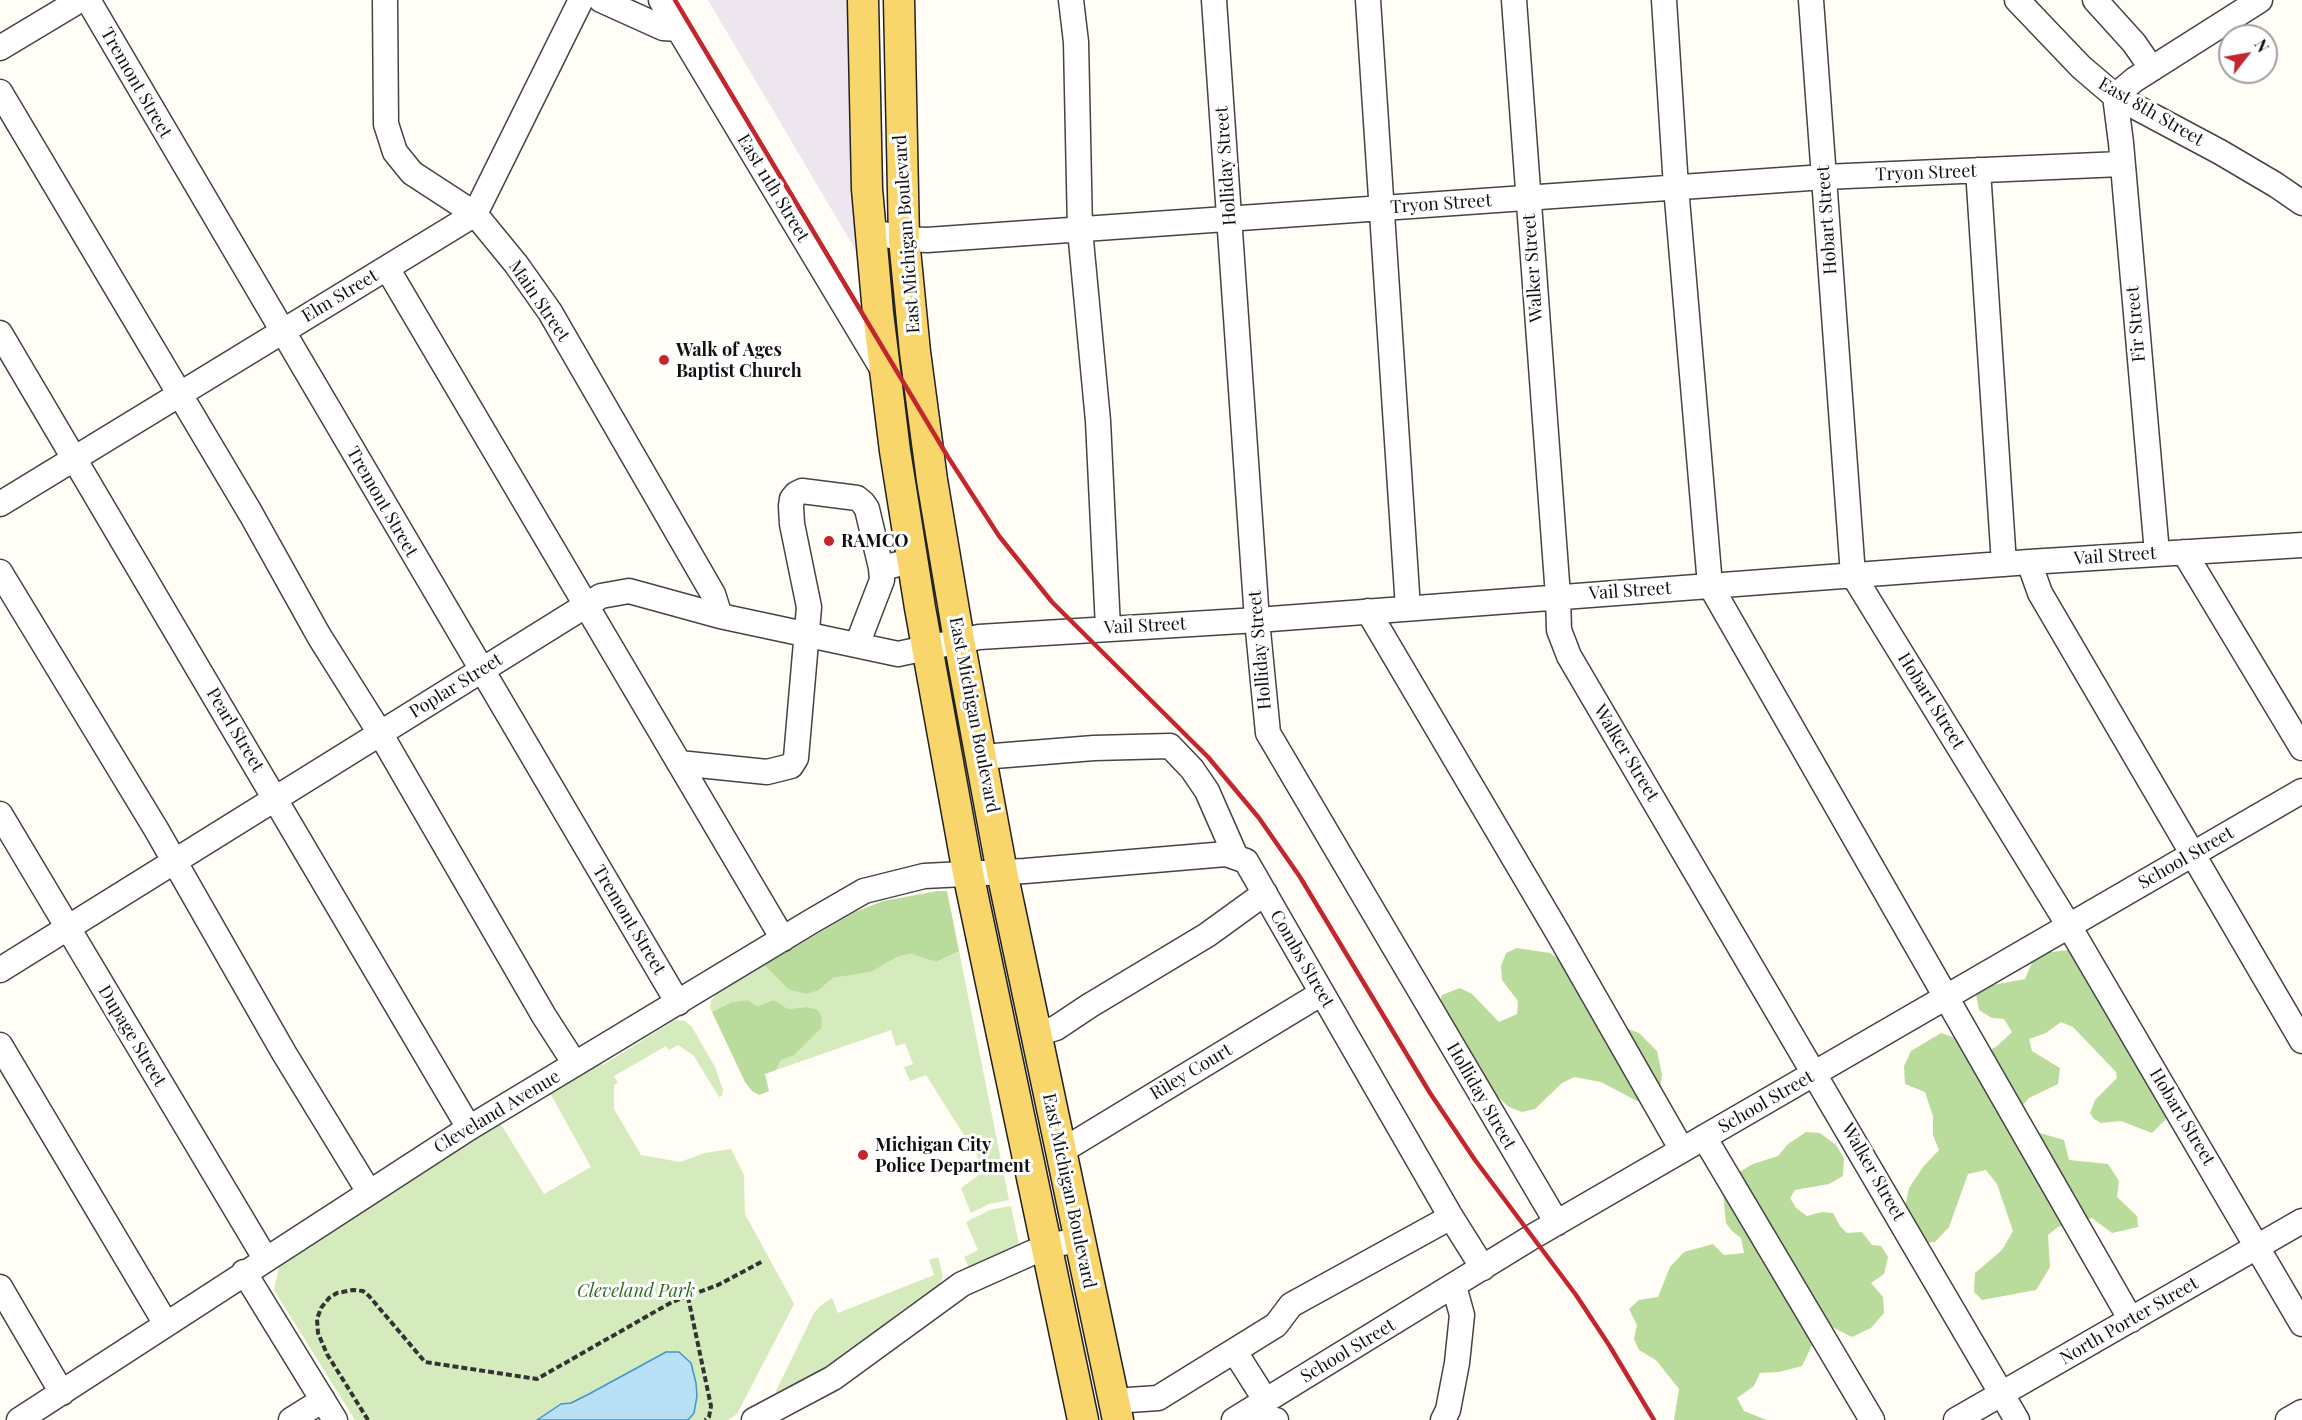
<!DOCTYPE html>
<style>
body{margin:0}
#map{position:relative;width:2302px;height:1420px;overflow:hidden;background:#fffdf5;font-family:"Playfair Display",serif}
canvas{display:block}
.north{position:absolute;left:2218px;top:24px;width:60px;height:60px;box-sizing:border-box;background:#fff;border:2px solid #a0a0a0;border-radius:50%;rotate:59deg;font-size:16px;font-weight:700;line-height:24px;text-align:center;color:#111}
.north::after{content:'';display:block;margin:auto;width:21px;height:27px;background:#c4262e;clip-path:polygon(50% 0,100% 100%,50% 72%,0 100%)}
</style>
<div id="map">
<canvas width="2302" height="1420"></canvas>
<div class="north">N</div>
</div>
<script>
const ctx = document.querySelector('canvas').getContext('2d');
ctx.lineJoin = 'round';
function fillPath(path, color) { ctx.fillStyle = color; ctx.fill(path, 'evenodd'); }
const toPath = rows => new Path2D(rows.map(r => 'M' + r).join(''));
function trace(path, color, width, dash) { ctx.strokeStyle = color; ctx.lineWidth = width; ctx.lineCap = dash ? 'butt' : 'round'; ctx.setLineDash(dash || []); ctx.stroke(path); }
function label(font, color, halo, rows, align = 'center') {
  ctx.font = font + ' "Playfair Display",serif'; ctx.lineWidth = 6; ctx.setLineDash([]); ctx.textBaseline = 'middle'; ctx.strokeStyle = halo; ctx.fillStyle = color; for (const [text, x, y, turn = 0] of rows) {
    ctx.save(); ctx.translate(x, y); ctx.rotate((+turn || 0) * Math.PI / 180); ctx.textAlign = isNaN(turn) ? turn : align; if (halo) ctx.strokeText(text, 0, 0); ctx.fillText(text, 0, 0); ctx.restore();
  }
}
fillPath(toPath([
 [708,0,850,0,860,257,839,222]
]), '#eee6ef');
fillPath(toPath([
 [959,951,1009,1200,989,1204,971,1213,961,1188,986,1170,926,1075,910,1081,904,1067,913,1064,905,1043,896,1046,891,1030,776,1070,781,1060,793,1056,806,1007,788,1009,774,1000,757,1006,748,1000,732,1002,712,1012,710,1007,711,1001,716,994,764,965,788,989,819,990,833,978,871,972,899,956,911,954,936,962],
 [675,1020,685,1021,692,1027,715,1067,723,1090,722,1096,719,1097,694,1056,678,1045,669,1050,666,1046,614,1076,618,1083,614,1085,614,1109,641,1155,680,1162,705,1153,731,1149,744,1175,745,1214,794,1304,737,1414,728,1420,355,1420,274,1290,281,1259,500,1123,544,1194,591,1167,550,1093,600,1062,603,1065],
 [1011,1206,1019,1244,970,1270,964,1257,978,1250,966,1222,990,1210],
 [938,1257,943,1276,939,1286,901,1311,834,1368,778,1396,776,1391,814,1313,820,1306,832,1298,838,1313,934,1275,929,1260]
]), '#d5ebbd');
fillPath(toPath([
 [938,891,947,891,959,951,936,962,911,954,899,956,871,972,833,978,819,990,806,994,788,989,764,965,855,912,883,901],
 [1517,948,1550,953,1566,964,1615,1024,1639,1033,1657,1051,1662,1075,1660,1088,1649,1098,1637,1101,1601,1082,1574,1077,1562,1083,1535,1109,1522,1112,1509,1107,1488,1088,1481,1067,1442,1020,1438,1007,1442,995,1460,988,1472,994,1499,1022,1517,1014,1518,1001,1502,980,1501,966,1506,953],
 [2068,950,2098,987,2160,1096,2166,1119,2152,1133,2121,1121,2101,1123,2094,1119,2090,1113,2095,1100,2117,1078,2116,1072,2073,1027,2061,1022,2046,1033,2029,1039,2032,1051,2060,1068,2058,1084,2029,1098,2020,1108,2033,1131,2064,1140,2069,1160,2108,1164,2119,1181,2117,1197,2137,1216,2138,1227,2112,1233,2092,1218,2058,1227,2048,1235,2050,1267,2036,1290,1982,1300,1974,1292,1975,1273,2002,1250,2013,1231,1997,1184,1986,1170,1968,1174,1949,1227,1935,1242,1921,1243,1905,1207,1909,1188,1923,1167,1939,1150,1933,1135,1933,1116,1925,1092,1905,1084,1904,1066,1911,1051,1941,1033,1989,1050,1996,1047,2012,1032,2004,1019,1992,1018,1979,1010,1976,995,1993,985,2025,979,2036,954],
 [748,1000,757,1006,774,1000,788,1009,806,1007,818,1010,822,1019,821,1028,793,1056,781,1060,776,1070,765,1074,769,1091,759,1095,752,1091,745,1082,712,1012,732,1002],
 [1806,1132,1820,1133,1836,1145,1844,1158,1843,1176,1829,1184,1795,1190,1790,1198,1796,1208,1807,1216,1822,1212,1833,1213,1840,1226,1847,1233,1862,1232,1872,1245,1881,1246,1888,1257,1884,1274,1871,1283,1883,1297,1884,1313,1871,1328,1852,1337,1822,1322,1807,1326,1812,1345,1802,1366,1779,1372,1760,1373,1754,1386,1737,1398,1744,1411,1767,1420,1674,1420,1679,1389,1656,1360,1639,1350,1634,1339,1637,1325,1629,1309,1639,1300,1658,1297,1670,1267,1684,1252,1713,1244,1724,1255,1744,1253,1741,1238,1732,1231,1726,1223,1723,1192,1736,1174,1753,1164,1778,1156,1788,1144]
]), '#b9dc9c');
const water = toPath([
 [666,1352,679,1352,691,1363,696,1383,697,1396,694,1413,688,1420,537,1420,561,1404,571,1403,589,1394,666,1352]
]);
fillPath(water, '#b9e0f7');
trace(water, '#3f96cf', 1.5);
const minor = toPath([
 [88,0,678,1003],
 [385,0,386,124,395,152,412,173,475,214,516,264,550,312,713,594,720,616],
 [601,0,663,28,678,29],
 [661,0,883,370],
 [1071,0,1076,42,1080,230,1098,421,1108,628],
 [1214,0,1257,620,1268,733,1557,1223],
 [1368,0,1408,608],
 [1514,0,1558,596,1559,630,1569,656,2017,1420],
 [1664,0,1676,187,1710,585,2131,1320],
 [1811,0,1853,575,2069,926,2302,1324],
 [2017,0,2081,67,2115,96,2220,152,2276,185,2302,203],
 [2095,0,2134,43,2152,69],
 [0,48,80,0],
 [0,92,251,514,319,636,380,733,544,1016,575,1064],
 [2115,96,2121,143,2157,553],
 [2115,96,2134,80,2260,0],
 [1978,170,2004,564],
 [870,231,904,239,927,240,1824,177,2121,164],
 [387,268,783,939],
 [0,333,469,1128],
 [0,504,475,214,581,0],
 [2184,552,2302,748],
 [2029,562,2040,593,2302,1041],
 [0,572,156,829,284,1053,369,1192],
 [1368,611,1558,933,1682,1150],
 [857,645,882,580,881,568,912,561],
 [982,757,1094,748,1170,746,1192,769,1207,791,1236,857],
 [679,763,767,772,791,766,796,758,809,607,792,524,791,506,792,499,796,494,802,491,857,498,863,503,867,509,881,568],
 [0,814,265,1258],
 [0,970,601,596,629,591,720,616,898,654,979,637,1257,620,2029,562,2302,545],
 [1037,1034,1056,1028,1089,1006,1207,935,1265,893],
 [0,1045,166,1324],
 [1704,1137,1872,1420],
 [1060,1152,1322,993],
 [244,1272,335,1420],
 [0,1287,62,1393],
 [1235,1352,1266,1401],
 [1114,1401,1158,1398,1276,1325,1291,1305,1451,1217],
 [1247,1412,1276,1420],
 [19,1420,469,1128,812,921,864,891,924,876,1025,871,1226,854,1246,861,1451,1217,1483,1268],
 [291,1420,323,1400],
 [754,1420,833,1378,962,1284,1047,1246,1079,1240],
 [1234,1420,1532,1237,2302,791],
 [1443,1420,1448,1410,1457,1363,1462,1315,1454,1286],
 [1956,1420,2302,1221],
 [2288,1420,2302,1412]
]);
const major = toPath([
 [863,0,867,189,878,313,895,451,920,608,968,873,1083,1420],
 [899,0,904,239,915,352,932,480,959,640,1002,872,1118,1420]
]);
trace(minor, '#444', 27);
trace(major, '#222', 33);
trace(toPath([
 [688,1297,711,1406,709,1417,705,1420],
 [368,1420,327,1354,318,1333,317,1319,321,1308,329,1298,337,1293,353,1290,363,1291,369,1296,425,1362,537,1379,672,1302,718,1285,763,1261]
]), '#333', 4, [6, 3]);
trace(minor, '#fff', 24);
trace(major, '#f9d66b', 30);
trace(toPath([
 [675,0,948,457,999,536,1052,602,1208,757,1259,818,1300,877,1430,1093,1475,1160,1576,1295,1609,1345,1654,1420]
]), '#c4262e', 4.5);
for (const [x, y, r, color] of [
 [664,360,6,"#c4262e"],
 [829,541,6,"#c4262e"],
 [863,1155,6,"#c4262e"]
]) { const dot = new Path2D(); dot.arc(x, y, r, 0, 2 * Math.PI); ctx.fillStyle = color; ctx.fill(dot); trace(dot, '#fff', 2); }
label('18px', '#111', '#fff', [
 ["Tremont Street",136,83,60],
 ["East 8th Street",2151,112,30],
 ["Holliday Street",1226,166,-94],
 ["Tryon Street",1926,173,-2],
 ["East 11th Street",773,188,59],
 ["Tryon Street",1441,204,-4],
 ["Hobart Street",1827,220,-94],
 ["East Michigan Boulevard",907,234,-94],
 ["Walker Street",1533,268,-94],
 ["Elm Street",340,296,-31],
 ["Main Street",539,301,56],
 ["Fir Street",2136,324,-95],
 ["Tremont Street",382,502,60],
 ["Vail Street",2115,556,-4],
 ["Vail Street",1630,591,-4],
 ["Vail Street",1145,626,-3],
 ["Holliday Street",1260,650,-95],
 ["Poplar Street",456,686,-32],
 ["Hobart Street",1931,701,58],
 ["East Michigan Boulevard",974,715,79],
 ["Pearl Street",235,730,59],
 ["Walker Street",1626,753,59],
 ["School Street",2186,858,-30],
 ["Tremont Street",629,920,59],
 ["Combs Street",1302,959,60],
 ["Dupage Street",132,1036,59],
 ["Riley Court",1191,1072,-31],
 ["Holliday Street",1481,1096,60],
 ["School Street",1766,1102,-30],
 ["Cleveland Avenue",497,1112,-31],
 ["Hobart Street",2182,1117,59],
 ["Walker Street",1873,1172,60],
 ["East Michigan Boulevard",1069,1191,78],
 ["North Porter Street",2129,1321,-30],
 ["School Street",1348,1351,-31]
]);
label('bold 18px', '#111', '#fff', [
 ["Walk of Ages",676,350],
 ["Baptist Church",676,371],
 ["RAMCO",841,541],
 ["Michigan City",875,1145],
 ["Police Department",875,1166]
], 'left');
label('italic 18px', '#2f6b1f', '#fff', [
 ["Cleveland Park",636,1291]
]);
</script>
